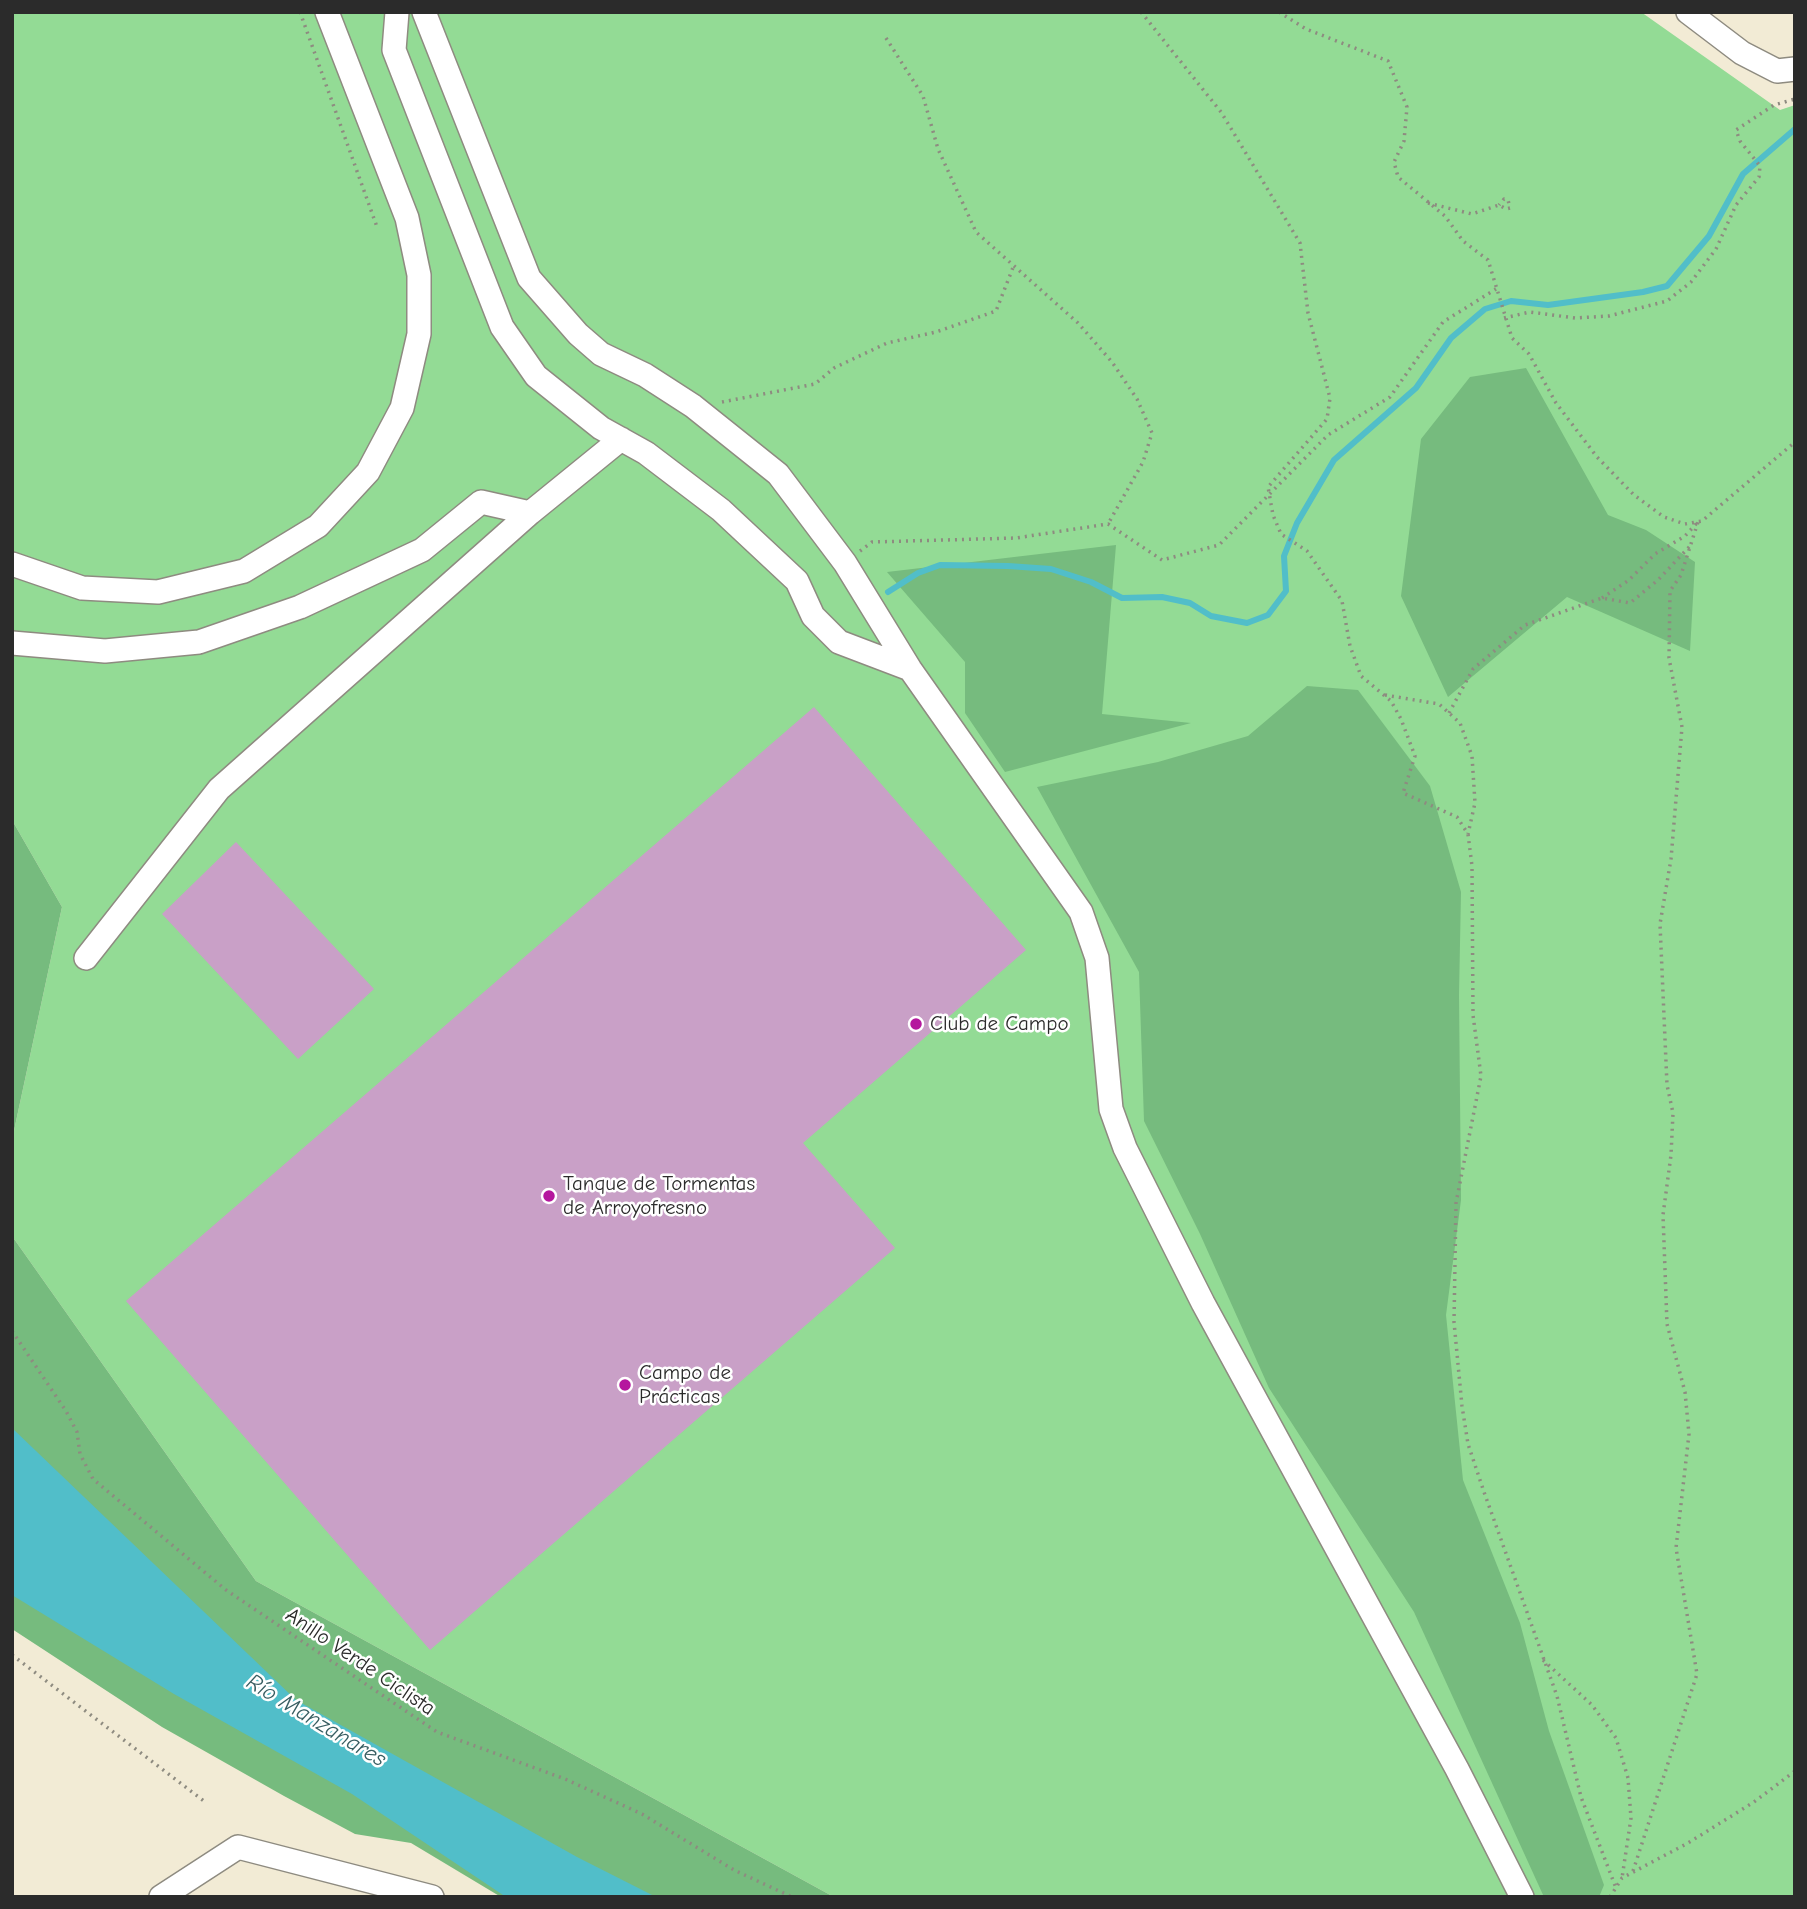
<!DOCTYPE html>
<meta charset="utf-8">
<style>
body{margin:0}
#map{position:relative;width:1807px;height:1909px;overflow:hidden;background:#f2ebd5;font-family:"Comic Neue",sans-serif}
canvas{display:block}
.frame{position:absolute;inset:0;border:14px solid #2b2b2b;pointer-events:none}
</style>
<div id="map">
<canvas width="1807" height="1909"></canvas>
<div class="frame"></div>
</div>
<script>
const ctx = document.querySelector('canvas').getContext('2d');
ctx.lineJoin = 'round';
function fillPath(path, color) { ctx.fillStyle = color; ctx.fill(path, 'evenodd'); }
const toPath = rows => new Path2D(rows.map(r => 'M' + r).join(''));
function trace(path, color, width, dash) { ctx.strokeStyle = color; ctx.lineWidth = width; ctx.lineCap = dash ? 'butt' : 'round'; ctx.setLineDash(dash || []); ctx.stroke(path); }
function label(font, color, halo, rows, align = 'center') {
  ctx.font = font + ' "Comic Neue",sans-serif'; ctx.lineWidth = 5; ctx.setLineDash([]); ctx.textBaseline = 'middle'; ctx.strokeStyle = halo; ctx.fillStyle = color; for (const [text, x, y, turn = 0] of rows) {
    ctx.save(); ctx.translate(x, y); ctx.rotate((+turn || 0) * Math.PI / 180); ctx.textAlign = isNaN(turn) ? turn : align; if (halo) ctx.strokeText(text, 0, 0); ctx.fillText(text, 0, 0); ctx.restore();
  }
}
fillPath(toPath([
 [12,12,1641,12,1780,110,1795,105,1795,1897,834,1897,256,1581,12,1236,12,1140,62,907,12,820]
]), '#93db95');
fillPath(toPath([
 [1526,368,1608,515,1646,530,1695,562,1690,651,1567,597,1448,697,1401,596,1421,439,1470,377],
 [1116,545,1102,714,1191,723,1005,772,965,713,965,662,887,572],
 [1307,686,1358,690,1430,786,1461,892,1459,995,1461,1200,1446,1315,1463,1480,1520,1623,1549,1731,1604,1885,1599,1897,1544,1897,1414,1612,1269,1388,1200,1234,1144,1121,1139,972,1037,787,1158,762,1248,736],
 [12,820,62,907,12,1140],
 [12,1236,256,1581,834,1897,501,1897,411,1843,355,1834,284,1796,162,1727,12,1629]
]), '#76bb7e');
fillPath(toPath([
 [12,1428,296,1700,577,1857,656,1897,506,1897,352,1794,174,1694,12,1595]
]), '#51bec9');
trace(toPath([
 [888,592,918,573,940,565,1008,566,1051,569,1091,582,1122,598,1162,597,1190,603,1211,616,1247,623,1268,615,1286,591,1284,556,1297,523,1334,460,1416,388,1451,338,1485,309,1511,301,1548,305,1643,292,1667,286,1709,236,1743,174,1795,129]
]), '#51bec9', 6);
fillPath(toPath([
 [814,707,1026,950,803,1143,895,1248,430,1650,126,1301],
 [236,842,374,989,298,1059,162,914]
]), '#c9a0c7');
const minor = toPath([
 [397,12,394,50,502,327,536,376,601,428,646,453,721,510,797,581,813,616,839,642,910,669],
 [424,12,529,278,578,334,601,354,645,375,693,406,778,474,845,563,910,669,1081,912,1097,958,1111,1109,1125,1148,1203,1303,1457,1769,1522,1897],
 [1688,12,1742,53,1777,71,1795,69],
 [12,564,82,588,158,592,244,571,318,526,368,472,402,408,419,334,419,275,407,218,327,12],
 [12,643,105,651,199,642,300,607,422,550,481,502,530,513],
 [86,958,219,789,530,513,621,439],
 [161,1897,238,1847,432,1897]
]);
trace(minor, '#8e8b80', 26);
trace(toPath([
 [300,12,377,227],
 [1141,12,1221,112,1300,243,1308,313,1330,398,1327,419,1268,487,1273,515,1281,534,1307,551,1342,601,1350,646,1361,676,1391,701,1401,719,1415,756,1403,793,1457,817,1468,834,1472,866,1473,1015,1481,1076,1456,1203,1454,1322,1462,1406,1468,1444,1484,1492,1557,1696,1581,1797,1616,1888],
 [1279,12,1306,29,1388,61,1407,107,1404,141,1394,162,1398,177,1445,216,1463,241,1488,260,1512,338,1529,354,1556,403,1597,457,1634,495,1664,517,1685,524,1702,521,1795,442],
 [886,38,923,96,938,149,976,232,1078,323,1112,362,1137,399,1152,433,1143,462,1108,524],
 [1428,203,1472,214,1499,205,1506,209,1510,208,1508,200,1504,199,1499,205],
 [1504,318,1530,312,1575,318,1609,316,1667,301,1691,282,1716,249,1736,205,1759,177,1760,166,1740,141,1736,130,1774,105,1795,99],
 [722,402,815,384,834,368,887,343,936,332,996,311,1014,265],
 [860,551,872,542,1016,538,1108,524,1162,560,1219,545,1328,435,1390,397,1443,322,1496,289],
 [1602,598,1629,580,1655,554,1685,536,1697,523],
 [1385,695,1439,704,1460,723,1472,756,1475,803,1468,834],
 [1449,713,1473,669,1525,625,1602,598,1630,603,1658,580,1690,546],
 [12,1331,66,1411,77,1432,80,1454,93,1479,226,1590,437,1732,565,1779,642,1814,734,1870,792,1897],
 [12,1655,204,1801],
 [1543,1660,1592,1705,1616,1738,1628,1778,1631,1818,1622,1878],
 [1633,1871,1697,1674,1676,1548,1689,1434,1685,1392,1667,1324,1663,1215,1671,1155,1673,1113,1667,1085,1660,924,1671,859,1682,727,1669,658,1670,591,1681,575,1698,522],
 [1610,1897,1622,1878,1688,1843,1754,1802,1795,1771]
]), '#8e8b80', 3.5, [2, 5]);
trace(minor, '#fff', 23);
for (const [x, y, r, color] of [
 [916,1024,7,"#b5179e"],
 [549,1196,7,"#b5179e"],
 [625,1385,7,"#b5179e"]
]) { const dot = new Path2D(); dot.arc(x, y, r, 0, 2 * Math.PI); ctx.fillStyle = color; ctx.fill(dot); trace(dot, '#fff', 2.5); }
label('21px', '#2b2b2b', '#fff', [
 ["Club de Campo",930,1024],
 ["Tanque de Tormentas",563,1184],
 ["de Arroyofresno",563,1208],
 ["Campo de",639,1373],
 ["Prácticas",639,1397]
], 'left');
label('21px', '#2b2b2b', '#fff', [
 ["Anillo Verde Ciclista",360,1662,34]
]);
label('italic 23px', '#385e62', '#fff', [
 ["Río Manzanares",316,1721,31]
]);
</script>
